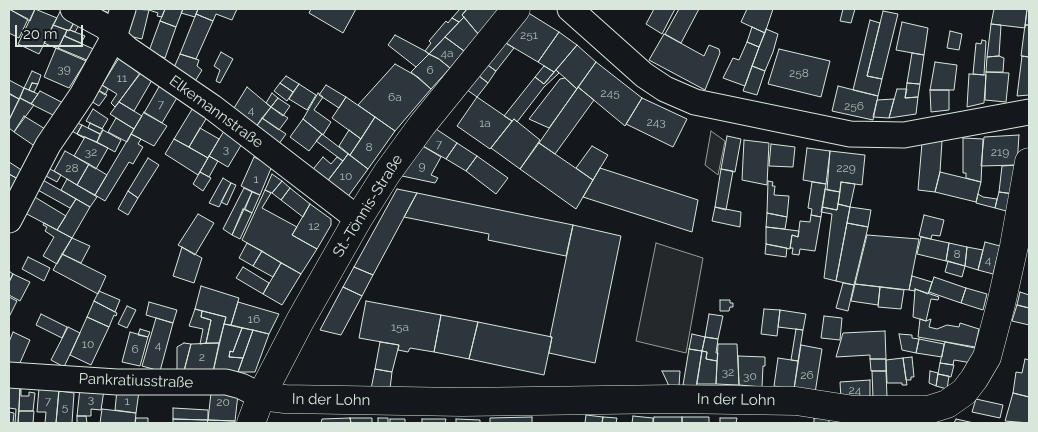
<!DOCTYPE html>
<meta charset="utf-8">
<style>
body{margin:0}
#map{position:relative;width:1038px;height:432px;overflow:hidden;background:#14181c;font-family:Raleway,sans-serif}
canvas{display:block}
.frame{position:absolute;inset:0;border:10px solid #d8e6dc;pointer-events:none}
.scale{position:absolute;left:15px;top:25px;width:68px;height:22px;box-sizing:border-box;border:2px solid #d8e6dc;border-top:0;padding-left:6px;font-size:15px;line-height:18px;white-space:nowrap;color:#d8e6dc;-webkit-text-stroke:4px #14181c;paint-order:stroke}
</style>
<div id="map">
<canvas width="1038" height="432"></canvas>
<div class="frame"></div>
<div class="scale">20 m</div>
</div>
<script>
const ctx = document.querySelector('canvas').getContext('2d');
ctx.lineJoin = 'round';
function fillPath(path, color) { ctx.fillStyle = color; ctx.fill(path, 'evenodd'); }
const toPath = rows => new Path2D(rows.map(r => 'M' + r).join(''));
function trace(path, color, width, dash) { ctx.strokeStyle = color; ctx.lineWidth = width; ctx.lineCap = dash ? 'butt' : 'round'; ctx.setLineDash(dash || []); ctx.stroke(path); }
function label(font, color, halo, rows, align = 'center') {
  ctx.font = font + ' Raleway,sans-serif'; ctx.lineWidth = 4; ctx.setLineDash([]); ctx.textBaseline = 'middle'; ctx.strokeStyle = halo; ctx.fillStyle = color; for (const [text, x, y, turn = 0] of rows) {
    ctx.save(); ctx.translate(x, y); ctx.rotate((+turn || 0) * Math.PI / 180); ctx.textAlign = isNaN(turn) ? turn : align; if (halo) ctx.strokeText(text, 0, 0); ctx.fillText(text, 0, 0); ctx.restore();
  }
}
const parking = toPath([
 [711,131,725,141,718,175,705,165,711,131],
 [656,243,703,258,686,353,636,341,656,243]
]);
fillPath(parking, '#24282b');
trace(parking, '#939e99', 1);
const building = toPath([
 [9,9,35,9,30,21,9,9],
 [9,9,28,19,19,38,9,33,9,9],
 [35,9,57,18,39,54,18,44,35,9],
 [99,9,111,9,109,13,99,9],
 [130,9,149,10,142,39,124,35,130,9],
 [146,9,165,9,162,17,157,16,158,13,146,9],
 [165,9,183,9,176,27,160,21,165,9],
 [183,9,198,9,195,17,181,13,183,9],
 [198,9,237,9,232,20,216,14,213,21,196,14,198,9],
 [311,9,356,9,343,33,309,13,311,9],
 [460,9,467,9,462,15,464,17,459,22,452,18,460,9],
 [467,9,501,9,479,35,462,15,467,9],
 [522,9,559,32,538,62,499,39,522,9],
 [654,9,675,9,662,34,646,24,654,9],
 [679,9,699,9,681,43,665,34,679,9],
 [747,9,773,9,765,33,741,22,747,9],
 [843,9,855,9,851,23,840,21,843,9],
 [994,9,1027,9,1025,28,991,24,994,9],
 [1027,9,1029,9,1029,25,1025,25,1027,9],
 [61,10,77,17,69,31,53,25,61,10],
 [883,11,898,14,882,79,867,76,883,11],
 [196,14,213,21,196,59,180,54,196,14],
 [464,17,479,35,464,51,445,37,464,17],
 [452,18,459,22,429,54,425,51,431,43,429,41,446,21,448,23,452,18],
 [76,19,81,22,75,32,70,30,76,19],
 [870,20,880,23,867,76,882,79,878,96,853,90,870,20],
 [160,21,176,27,165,58,149,51,160,21],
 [902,22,928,28,924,55,896,50,902,22],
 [991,24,1001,25,999,56,987,57,991,24],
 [53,25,67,30,58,49,44,43,53,25],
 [1025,25,1029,25,1029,57,1021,56,1025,25],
 [752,27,765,33,759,47,747,42,752,27],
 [766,29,778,34,773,52,765,71,752,66,766,29],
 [67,30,70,30,85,36,81,43,65,36,67,30],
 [950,31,962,34,959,50,947,48,950,31],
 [559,32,577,45,554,72,538,62,559,32],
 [664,34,704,56,709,45,719,49,720,53,705,90,649,60,664,34],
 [395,35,425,51,429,54,416,67,388,45,395,35],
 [64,36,98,51,94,63,58,48,64,36],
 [445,37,464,51,450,68,439,59,429,54,445,37],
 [499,39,514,48,496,71,482,61,499,39],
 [982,40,986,41,984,75,973,74,976,43,981,44,982,40],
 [747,42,759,47,745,86,723,78,733,58,739,60,747,42],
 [577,45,596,62,577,89,556,70,577,45],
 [56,48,86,61,69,88,44,77,56,48],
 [779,49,830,61,821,97,768,84,779,49],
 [221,52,233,59,220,83,216,81,220,70,214,66,221,52],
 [912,53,924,55,920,84,907,83,912,53],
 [180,54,199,60,197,66,202,70,194,83,172,72,180,54],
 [429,54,439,59,450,68,431,89,411,72,429,54],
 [999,56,1004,58,1003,72,986,72,987,57,999,56],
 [1022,56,1029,57,1029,95,1017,96,1022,56],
 [119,58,140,74,115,107,111,103,117,94,102,85,119,58],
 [482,61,496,71,488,83,474,72,482,61],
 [596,62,642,98,625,126,578,87,596,62],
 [935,62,957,65,954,90,930,90,935,62],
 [395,64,418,77,431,89,395,131,358,105,395,64],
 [544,66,554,72,544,84,535,77,544,66],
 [752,66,765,71,757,95,743,91,752,66],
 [556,70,559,73,544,87,517,122,514,119,512,121,504,116,535,77,544,84,556,70],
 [32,71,41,75,38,84,32,83,29,90,24,88,32,71],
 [474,72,488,83,477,97,463,87,474,72],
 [986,72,1009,73,1006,102,985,100,986,72],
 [140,73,152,80,134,111,119,102,140,73],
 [969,74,986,75,984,103,967,107,969,74],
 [286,76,299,84,293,92,280,83,286,76],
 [98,78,104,82,102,85,108,89,105,95,93,87,98,78],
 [565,78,577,89,549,128,529,119,560,79,565,78],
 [9,80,24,88,19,99,9,93,9,80],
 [32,83,38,84,34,92,29,90,32,83],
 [280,83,293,92,287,101,274,91,280,83],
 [907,83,920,84,918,97,905,98,907,83],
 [299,84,316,95,307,110,289,99,299,84],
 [160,85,178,96,162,123,144,113,160,85],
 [326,85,346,97,339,108,319,95,326,85],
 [838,86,878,96,873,120,832,111,838,86],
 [93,87,107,95,99,106,86,98,93,87],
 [247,87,271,107,253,131,231,113,247,87],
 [578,87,594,100,555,154,539,143,578,87],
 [24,88,38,94,31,104,20,98,24,88],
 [897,89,907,89,905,98,918,97,916,114,889,118,897,89],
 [930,90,949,90,949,110,931,112,930,90],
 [40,91,69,106,61,119,31,104,40,91],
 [272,93,278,98,271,107,266,103,272,93],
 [318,93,323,97,314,110,331,122,323,135,303,119,318,93],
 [9,94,19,99,9,120,9,94],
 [346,97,375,117,361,139,332,118,346,97],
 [477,97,512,121,490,149,457,126,477,97],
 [20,98,34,105,14,132,9,128,9,120,20,98],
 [278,98,290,106,283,116,271,107,278,98],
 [642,98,687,119,673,147,626,124,642,98],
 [894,99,889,118,873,117,877,100,894,99],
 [119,102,142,116,134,129,110,114,119,102],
 [194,106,209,114,189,147,174,139,194,106],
 [271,107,288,118,279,130,262,118,271,107],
 [93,109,108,119,102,129,86,121,93,109],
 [144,112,167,126,154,146,131,134,144,112],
 [24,116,50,132,39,149,14,132,24,116],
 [375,117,395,131,368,169,350,155,375,117],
 [116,118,134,129,127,142,108,132,116,118],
 [262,118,286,134,276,148,253,131,262,118],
 [303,119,322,134,309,151,290,137,303,119],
 [514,119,540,140,520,169,491,148,514,119],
 [75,122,82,125,77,134,84,138,70,130,75,122],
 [90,123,103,129,100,134,88,128,90,123],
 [82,125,100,134,97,142,77,134,82,125],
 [433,127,457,143,446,159,421,145,433,127],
 [200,128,219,139,208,158,189,147,200,128],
 [103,130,121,140,115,152,97,142,103,130],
 [349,130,361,139,350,155,339,146,349,130],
 [224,131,243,142,228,167,209,156,224,131],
 [131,134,141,139,138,144,143,147,133,164,129,162,105,201,95,195,131,134],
 [322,134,348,154,343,161,316,141,322,134],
 [1019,135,1017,165,981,166,984,137,1019,135],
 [727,136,741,139,735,172,721,169,727,136],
 [85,137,108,148,96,169,74,156,85,137],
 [963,138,983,139,981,182,966,178,966,173,963,173,963,138],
 [174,139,208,158,198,175,165,154,174,139],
 [744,140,769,143,767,185,742,180,744,140],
 [942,141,940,172,935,192,918,190,922,143,942,141],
 [457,143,477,156,466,171,446,159,457,143],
 [539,143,593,180,576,209,520,169,539,143],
 [771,144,795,147,793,167,769,166,771,144],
 [421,145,441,157,431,175,438,178,435,183,402,176,421,145],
 [592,146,608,155,593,180,576,168,592,146],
 [807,148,830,151,826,184,803,180,807,148],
 [65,151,89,164,77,185,54,171,65,151],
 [830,151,865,155,862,185,841,182,840,192,827,190,830,151],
 [348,154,368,169,344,202,324,186,348,154],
 [209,156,218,161,209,177,200,172,209,156],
 [477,156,508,178,496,194,466,171,477,156],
 [254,157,272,166,260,195,241,186,254,157],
 [323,157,331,164,337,157,343,161,325,184,310,173,323,157],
 [148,158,159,165,138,198,128,191,148,158],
 [9,162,23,171,18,179,9,174,9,162],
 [89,164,107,175,95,195,77,185,89,164],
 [1017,165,1014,194,999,192,1002,166,1017,165],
 [600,168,698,200,692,232,583,197,600,168],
 [50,169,61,175,57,182,46,176,50,169],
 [721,169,733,171,726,210,715,207,721,169],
 [200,172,211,178,203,191,193,184,200,172],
 [940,172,981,182,976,202,935,192,940,172],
 [9,174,18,179,9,195,9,174],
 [272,174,282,181,272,193,265,190,272,174],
 [223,178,231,183,219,207,209,203,223,178],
 [41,179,76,199,70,208,36,189,41,179],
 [67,179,97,197,90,207,61,190,67,179],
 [282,181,290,188,281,200,272,193,282,181],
 [768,181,773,182,772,186,775,186,774,195,789,196,787,217,767,213,768,181],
 [812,182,826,184,821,217,811,215,812,209,808,208,812,182],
 [841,182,855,184,850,207,838,204,841,182],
 [231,183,236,185,227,205,221,202,231,183],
 [244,188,252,192,232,235,223,229,244,188],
 [290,188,310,204,303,217,281,200,290,188],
 [397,189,417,193,373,275,354,267,397,189],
 [825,189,840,192,837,210,822,207,825,189],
 [265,190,271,193,262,208,297,227,292,235,317,249,301,274,242,240,265,190],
 [128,191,138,198,128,215,118,209,128,191],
 [252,192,260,195,252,213,245,209,252,192],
 [999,192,1014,194,1010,212,995,208,999,192],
 [417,193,573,225,566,256,488,240,489,234,404,217,417,193],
 [978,194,983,197,997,199,995,208,976,203,978,194],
 [33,196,66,216,57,230,25,213,33,196],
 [76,199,90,207,72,238,57,230,76,199],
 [310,204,331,219,331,225,317,249,292,235,310,204],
 [838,204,850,207,836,281,824,278,832,214,821,212,822,207,837,210,838,204],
 [715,207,741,212,740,227,712,221,715,207],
 [850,207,871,210,868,227,847,223,850,207],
 [243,209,252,213,240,239,232,235,243,209],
 [767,213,787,217,785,229,766,227,767,213],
 [198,214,214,223,195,255,178,245,198,214],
 [811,215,821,217,815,251,800,249,799,255,792,254,793,248,790,248,792,235,798,237,800,221,810,222,811,215],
 [924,215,944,220,940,236,932,235,931,239,919,236,924,215],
 [44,223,72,238,57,264,43,256,54,237,45,231,47,227,43,225,44,223],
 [847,223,868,227,854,285,836,281,847,223],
 [573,225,621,236,595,363,549,353,552,337,550,337,573,225],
 [766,227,799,231,798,237,792,235,790,249,766,244,766,227],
 [867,235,919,239,909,290,855,284,867,235],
 [921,237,949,243,946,261,917,254,921,237],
 [72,238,90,246,81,263,62,254,72,238],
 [985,242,1000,246,993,274,978,270,985,242],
 [247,243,262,251,253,266,239,258,247,243],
 [949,243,967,247,965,266,946,261,949,243],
 [766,244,787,248,786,257,765,254,766,244],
 [182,247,202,258,194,283,173,276,182,247],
 [967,247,983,250,978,270,965,266,967,247],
 [262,251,281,263,273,277,253,266,262,251],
 [62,254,106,276,98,294,53,270,62,254],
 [28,257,50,268,44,281,22,269,28,257],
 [948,261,965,266,962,277,945,272,948,261],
 [281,263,301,274,282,305,263,294,281,263],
 [243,267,269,283,263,294,236,278,243,267],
 [354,267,373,275,362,296,343,287,354,267],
 [9,271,13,274,9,282,9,271],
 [13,274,30,282,20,301,9,295,9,282,13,274],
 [912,276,932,282,928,294,915,289,915,291,909,290,912,276],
 [934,277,966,288,961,303,929,292,934,277],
 [843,283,854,285,848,311,836,308,843,283],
 [855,284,880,287,878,305,851,301,855,284],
 [201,286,239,298,231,325,224,324,226,317,195,309,201,286],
 [343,287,362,296,341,335,320,330,343,287],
 [880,287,904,290,901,309,878,307,880,287],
 [966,288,987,294,983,310,961,303,966,288],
 [915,289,939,297,938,300,931,299,926,321,913,317,915,289],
 [99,291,120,300,115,312,94,301,99,291],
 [1020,292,1029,295,1029,308,1017,305,1020,292],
 [9,297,17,301,9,317,9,297],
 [720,300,730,300,730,303,733,303,733,307,730,307,729,311,720,311,720,300],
 [94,301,117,313,116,316,114,315,109,327,87,317,94,301],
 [366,301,441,315,434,352,410,348,408,352,398,350,399,345,359,338,366,301],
 [149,302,177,310,173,323,146,315,149,302],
 [238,302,279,314,269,334,231,325,238,302],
 [1017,305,1029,308,1029,325,1012,321,1017,305],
 [127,306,136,310,127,328,118,324,127,306],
 [195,309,202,311,201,317,211,320,206,343,200,344,203,329,189,326,195,309],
 [764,309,780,310,777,336,761,334,764,309],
 [780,310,806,314,803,330,778,327,780,310],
 [202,311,226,317,219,343,206,343,211,320,201,317,202,311],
 [41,314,67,327,62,338,36,325,41,314],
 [709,314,723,316,718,339,705,337,709,314],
 [441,315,478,322,469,359,434,352,441,315],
 [824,316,842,318,840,340,821,338,824,316],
 [87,317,109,327,91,365,70,355,87,317],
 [156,318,173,323,160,371,142,366,156,318],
 [920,319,926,321,931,319,929,327,937,329,947,325,959,327,960,323,979,329,975,347,918,337,920,319],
 [478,322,552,337,544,375,469,359,478,322],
 [224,324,242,328,233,352,230,351,229,357,243,358,238,372,213,372,224,324],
 [68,327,80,333,64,367,51,360,68,327],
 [242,328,253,330,243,358,229,357,230,351,233,352,242,328],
 [140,329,150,332,148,337,138,335,140,329],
 [796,329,803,330,798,361,791,360,796,329],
 [253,330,269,334,255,372,238,372,253,330],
 [885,331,886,359,870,359,870,355,836,357,843,333,885,331],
 [13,332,30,340,19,365,9,364,9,342,13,332],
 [130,332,148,337,140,366,122,362,130,332],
 [692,334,705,337,702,351,689,349,692,334],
 [899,334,912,335,912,338,919,339,916,353,902,350,899,334],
 [705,337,718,339,716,353,718,353,717,361,706,359,707,352,702,351,705,337],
 [919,339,944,344,942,357,916,353,919,339],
 [380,342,399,345,392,372,375,369,380,342],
 [945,342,975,348,972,363,954,360,953,365,940,363,945,342],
 [184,343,191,344,184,371,177,371,177,347,184,343],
 [219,343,213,372,184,371,191,344,219,343],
 [718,344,737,344,739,385,716,384,718,344],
 [801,345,822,349,815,393,794,389,801,345],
 [689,349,702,351,696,387,683,385,689,349],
 [702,351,707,352,706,359,717,361,716,384,697,384,702,351],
 [738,356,765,357,765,366,763,366,762,387,739,385,738,356],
 [912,357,914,377,911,377,911,380,906,380,903,358,912,357],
 [778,358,798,361,794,389,774,386,778,358],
 [903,358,907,385,902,385,902,383,887,383,886,360,903,358],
 [870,359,886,359,886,371,871,371,870,359],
 [1025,359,1029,360,1029,397,1013,393,1016,372,1022,373,1025,359],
 [940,363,954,365,951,377,938,374,940,363],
 [375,369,392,372,390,389,371,389,375,369],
 [662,371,680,371,679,386,669,386,662,371],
 [872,371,886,371,887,397,873,398,872,371],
 [930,371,938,373,936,386,929,383,930,371],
 [938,374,949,376,947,389,936,386,938,374],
 [870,380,870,398,841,399,840,382,870,380],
 [9,387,20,388,18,423,15,423,16,409,9,408,9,387],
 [20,388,21,388,21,396,29,396,29,392,35,393,33,411,19,411,20,388],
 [39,388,59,388,56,423,45,423,46,412,37,412,39,388],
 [80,388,104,390,101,410,91,409,91,416,77,416,80,388],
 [117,390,139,391,136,413,115,410,117,390],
 [59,391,74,393,72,423,56,423,59,391],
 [211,393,238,394,235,421,208,420,211,393],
 [1013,393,1029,397,1029,423,1005,421,1013,393],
 [976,399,1003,405,1000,418,972,412,976,399],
 [173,408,208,410,208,420,173,419,173,408],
 [102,409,136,413,135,423,100,423,102,409],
 [19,411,34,411,33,423,18,423,19,411],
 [9,412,14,413,13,423,9,423,9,412],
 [586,415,603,417,602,423,585,423,586,415],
 [77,416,86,416,87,423,77,423,77,416],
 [633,416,653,418,653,423,632,423,633,416],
 [532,417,532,423,490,423,490,418,532,417],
 [603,417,617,418,616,423,602,423,603,417],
 [654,417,682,417,682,423,653,423,654,417],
 [682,417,709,417,709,423,682,423,682,417],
 [136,418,148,418,148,423,135,423,136,418],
 [350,418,372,418,372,423,351,423,350,418],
 [350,418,351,423,321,423,322,419,350,418],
 [378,418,388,418,388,423,378,423,378,418],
 [720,418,737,418,736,423,720,423,720,418],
 [814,418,829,418,829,423,814,423,814,418],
 [173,419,208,420,207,423,173,423,173,419],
 [390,419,405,419,405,423,390,423,390,419],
 [422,419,446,419,445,423,422,423,422,419],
 [456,419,480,420,480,423,456,423,456,419],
 [956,419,974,423,954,423,956,419],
 [208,420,235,421,235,423,207,423,208,420]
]);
fillPath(building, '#2c363c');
trace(building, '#d8e6dc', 1);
const minor = toPath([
 [73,9,106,27,114,37,127,49,212,107,358,219],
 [570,9,644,75,665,89,695,102,850,134,904,135,1029,112],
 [9,220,48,145,82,95,114,37,123,9],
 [9,375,117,382,226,382,241,386,261,396]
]);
const major = toPath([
 [261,396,285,399,462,402,673,399,796,401,854,410,928,410,947,404,964,392,974,379,987,357,1001,304,1014,246,1029,162],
 [251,423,261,396,300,321,358,219,387,173,422,125,516,9]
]);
trace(minor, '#d8e6dc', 27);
trace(major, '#d8e6dc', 29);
trace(minor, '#14181c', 25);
trace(major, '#14181c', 28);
label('12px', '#adbab4', null, [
 ["251",529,35],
 ["4a",447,53],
 ["39",64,69],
 ["6",430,70],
 ["258",799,73],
 ["11",122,78],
 ["245",610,93],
 ["6a",395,97],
 ["7",161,104],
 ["256",854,106],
 ["4",251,110],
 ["243",656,122],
 ["1a",485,123],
 ["7",439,144],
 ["8",369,147],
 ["3",226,149],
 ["32",91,152],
 ["219",1000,152],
 ["9",422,166],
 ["28",72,168],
 ["229",846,168],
 ["10",346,176],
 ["1",256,179],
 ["12",314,226],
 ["8",957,254],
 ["4",988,260],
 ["16",254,319],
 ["15a",400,327],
 ["10",88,344],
 ["4",158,345],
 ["6",135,349],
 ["2",202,357],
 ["32",728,372],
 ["26",807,375],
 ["30",750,376],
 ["24",855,390],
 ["3",91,399],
 ["7",48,401],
 ["1",127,401],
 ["20",223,402],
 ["5",65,407]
]);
label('15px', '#d8e6dc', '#14181c', [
 ["Elkemannstraße",216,112,36],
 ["St.-Tönnis-Straße",368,206,-58],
 ["Pankratiusstraße",136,381,2],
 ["In der Lohn",331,400,1],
 ["In der Lohn",736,400,1]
]);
</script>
